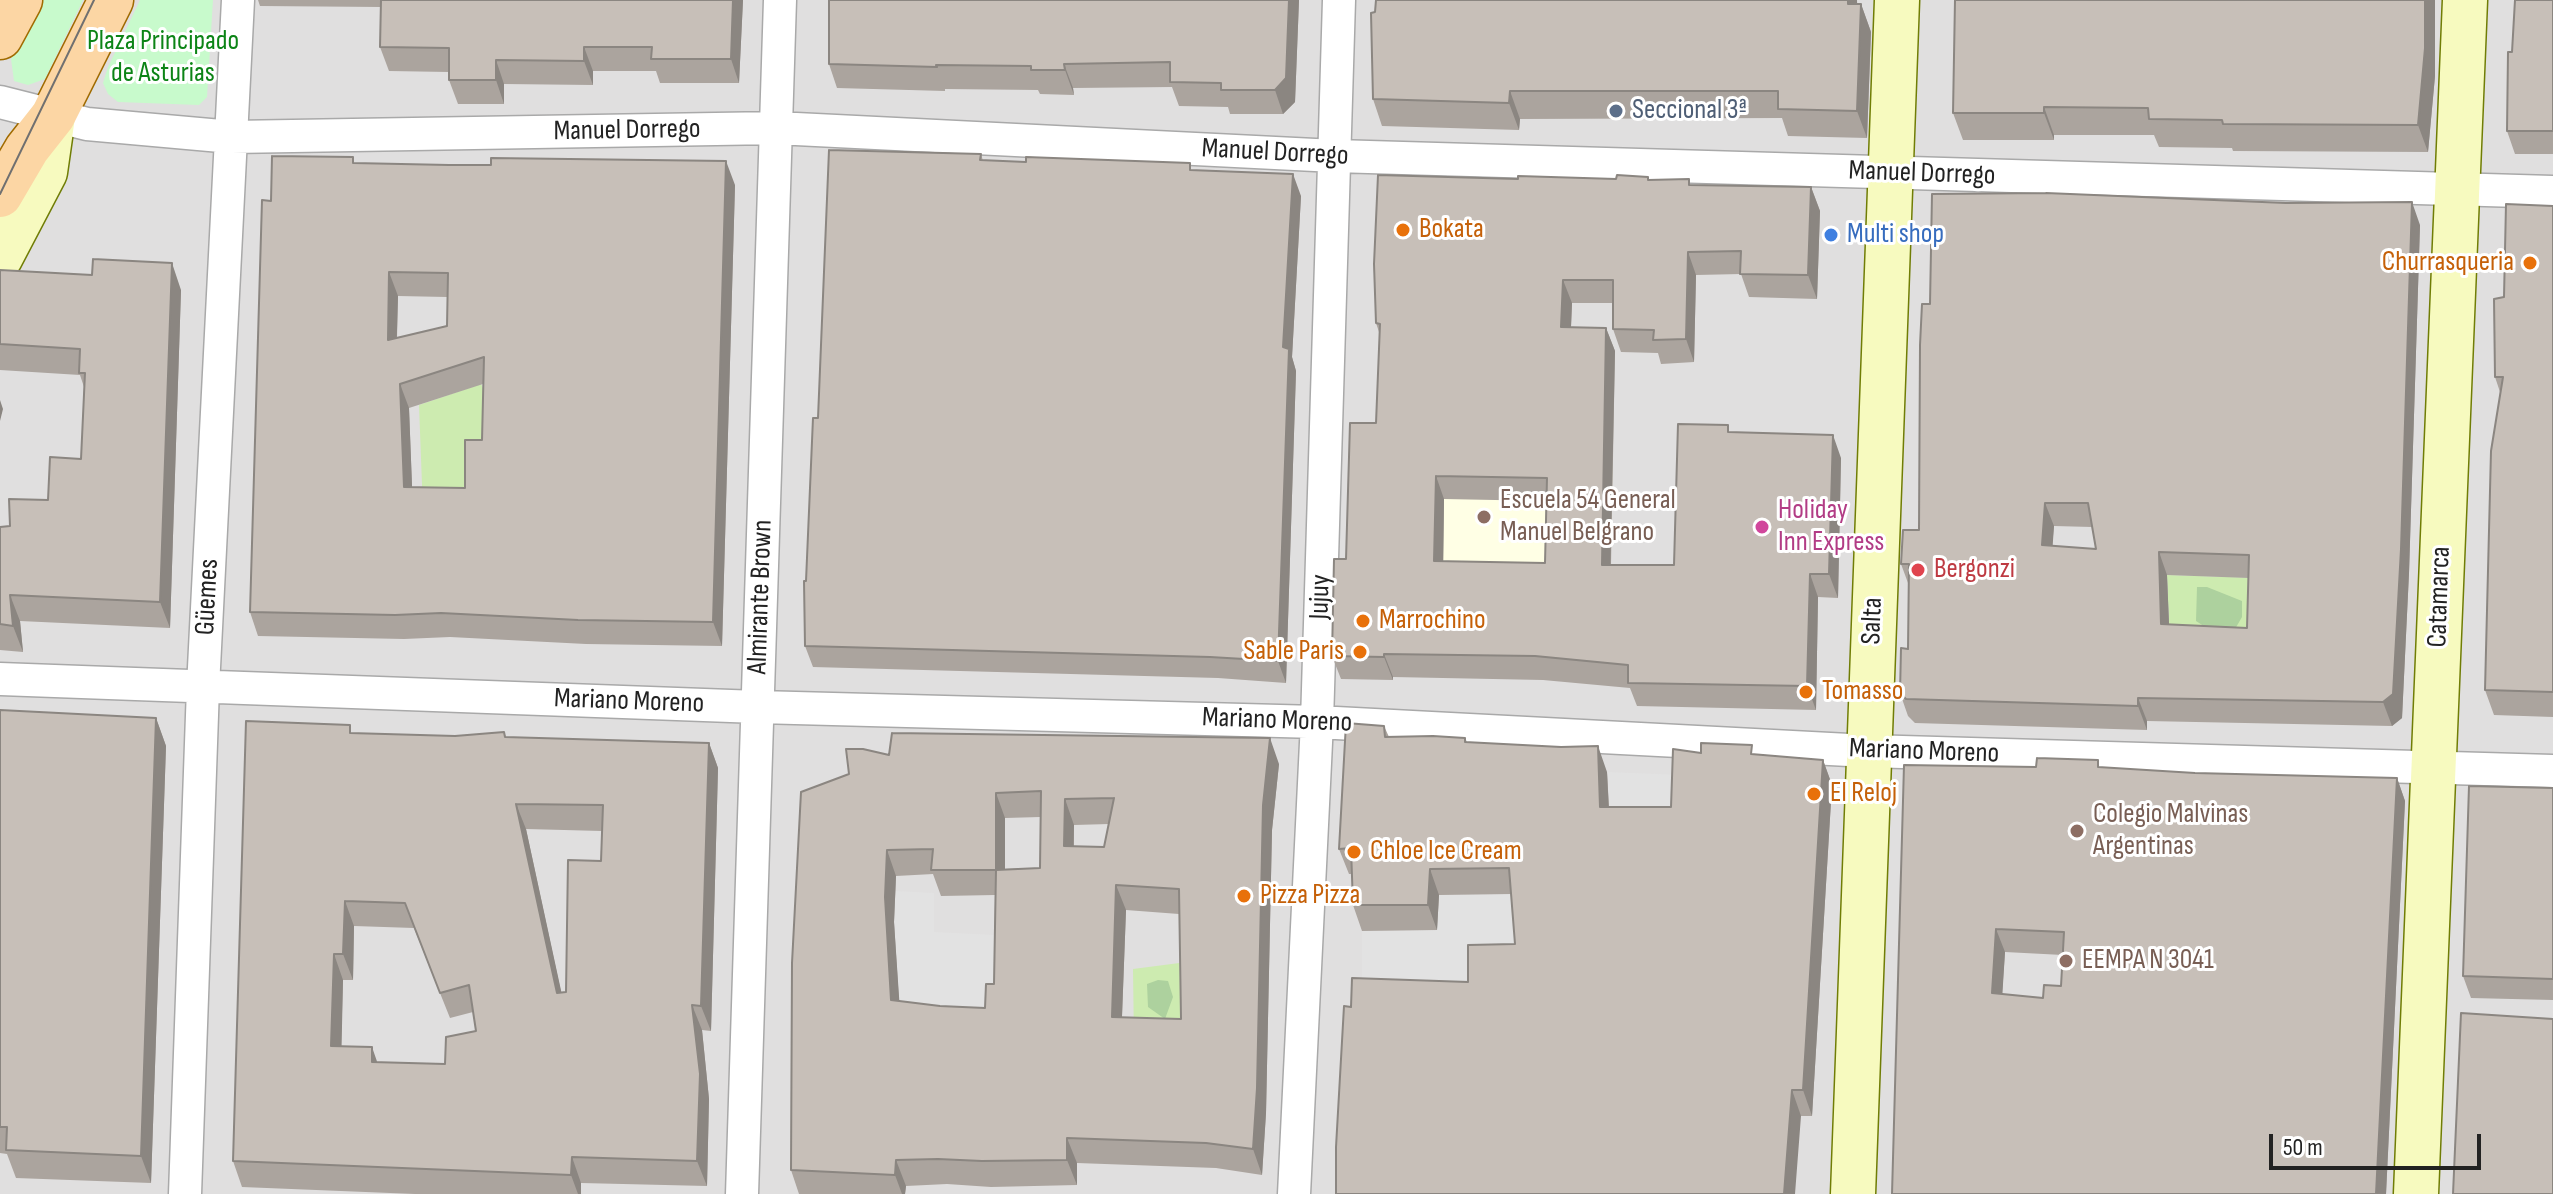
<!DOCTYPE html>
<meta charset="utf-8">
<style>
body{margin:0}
#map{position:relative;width:2553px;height:1194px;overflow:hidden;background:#f2efe9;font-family:"Sofia Sans Condensed",sans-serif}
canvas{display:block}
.scale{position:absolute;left:2269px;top:1134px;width:212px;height:36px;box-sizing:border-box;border:4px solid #222;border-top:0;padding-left:10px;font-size:24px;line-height:28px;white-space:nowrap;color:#222;-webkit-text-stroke:6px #fff;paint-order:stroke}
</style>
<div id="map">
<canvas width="2553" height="1194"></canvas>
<div class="scale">50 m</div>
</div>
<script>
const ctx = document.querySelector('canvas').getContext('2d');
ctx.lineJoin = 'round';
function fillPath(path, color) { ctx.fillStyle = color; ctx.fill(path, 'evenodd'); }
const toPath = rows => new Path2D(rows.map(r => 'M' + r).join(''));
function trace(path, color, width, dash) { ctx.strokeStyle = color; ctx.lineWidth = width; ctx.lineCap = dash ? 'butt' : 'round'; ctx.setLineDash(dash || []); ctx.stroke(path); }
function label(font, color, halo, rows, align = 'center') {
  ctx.font = font + ' "Sofia Sans Condensed",sans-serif'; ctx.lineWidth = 6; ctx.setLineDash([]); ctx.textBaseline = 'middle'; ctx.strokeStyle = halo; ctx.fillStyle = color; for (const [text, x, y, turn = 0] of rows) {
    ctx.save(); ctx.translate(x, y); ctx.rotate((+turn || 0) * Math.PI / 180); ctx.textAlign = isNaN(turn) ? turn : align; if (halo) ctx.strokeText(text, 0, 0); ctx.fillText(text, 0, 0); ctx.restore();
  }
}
fillPath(toPath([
 [0,0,2553,0,2553,1194,0,1194]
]), '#e0dfdf');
fillPath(toPath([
 [1358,446,1613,451,1610,588,1355,582]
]), '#ffffe5');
fillPath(toPath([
 [481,384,492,407,474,511,423,511,419,405],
 [2167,575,2258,578,2256,651,2170,648],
 [1187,962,1190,1045,1134,1043,1133,969]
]), '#cdebb0');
fillPath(toPath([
 [2197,587,2207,587,2242,601,2242,617,2235,629,2210,630,2196,621],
 [1158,980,1168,981,1173,997,1165,1019,1148,1007,1147,984]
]), '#add19e');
fillPath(toPath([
 [39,0,83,0,45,79,28,85,14,81,11,59],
 [140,0,213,0,207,97,199,105,118,102,108,94,103,83,108,67]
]), '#c8facc');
fillPath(toPath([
 [1607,772,1683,775,1680,833,1610,833],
 [895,891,934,893,934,932,995,935,994,1033,881,1023,898,989,894,922],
 [1518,894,1525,970,1477,1008,1362,1003,1362,931,1437,930,1439,895]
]), '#e2e2e2');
const minor = toPath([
 [0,102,87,124,232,137,776,128,1335,156,2553,192],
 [0,679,758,707,1317,722,1868,751,2553,771],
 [185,1194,203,687,238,0],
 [742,1194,780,0],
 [1294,1194,1317,722,1339,0]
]);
const secondary = toPath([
 [0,258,45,172,53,116],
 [1853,1194,1897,0],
 [2416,1194,2465,0]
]);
const primary = toPath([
 [0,37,20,0],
 [0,195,27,149,53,116,111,0]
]);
trace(minor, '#a9a9a9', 35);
trace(secondary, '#707d05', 47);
trace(primary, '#a06b00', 47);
trace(minor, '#fff', 32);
trace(secondary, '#f7fabf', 44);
trace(primary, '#fcd6a4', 44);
trace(toPath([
 [0,194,94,0]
]), '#707070', 2);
fillPath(toPath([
 [258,0,743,0,739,83,660,83,656,71,593,71,593,85,504,84,504,104,458,104,449,80,449,72,389,71,380,47,381,7,260,6],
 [829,0,1299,0,1295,102,1283,114,1230,114,1228,107,1179,106,1172,87,1073,88,1074,95,1040,94,1038,90,945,89,945,91,837,88,829,64],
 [2553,0,2553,154,2515,154,2507,131,2512,52],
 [1857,4,1861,4,1871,32,1867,138,1788,136,1782,118,1520,119,1519,130,1382,126,1373,99],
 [2435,76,2428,152,2233,151,2232,148,2159,147,2154,135,2054,135,2054,140,1963,140,1953,113],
 [981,154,983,161,1193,170,1301,196,1292,357,1296,371,1286,683,1218,678,813,667,805,646,806,581,818,418],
 [355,163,735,185,722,646,586,644,450,637,404,639,258,636,250,612],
 [398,296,447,297,447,326,397,338],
 [483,384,482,440,465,488,412,487,409,408],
 [1518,179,1649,180,1692,185,1811,187,1820,211,1817,299,1749,297,1741,274,1696,275,1694,362,1661,364,1658,353,1621,352,1613,329,1613,303,1572,303,1571,327,1606,328,1615,351,1611,565,1674,565,1731,432,1841,458,1838,598,1818,597,1816,710,1637,706,1630,688,1543,680,1393,677,1393,680,1341,679,1332,656,1346,559,1376,423,1380,335,1376,323],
 [1444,499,1546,501,1545,563,1443,561],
 [2553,206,2553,717,2494,715,2485,690,2500,392,2495,377,2504,297],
 [2420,225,2409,573,2402,718,2392,726,2147,721,2147,730,1915,723,1908,716,1900,693,1908,649,1908,583,1901,564,1919,530,1930,304],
 [2054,526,2092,527,2096,549,2052,546],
 [2167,575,2249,578,2247,628,2169,625],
 [0,270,181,290,170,628,20,621,23,652,0,650,0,527,10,526,48,500,81,459,84,387,80,375,0,370],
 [0,710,156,718,166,746,151,1183,16,1178,7,1154,0,1153],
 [1384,726,1389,737,1465,738,1467,742,1607,772,1609,807,1671,807,1701,753,1755,754,1823,760,1832,785,1812,1116,1801,1116,1351,1007,1468,982,1515,944,1511,894,1439,895,1437,930,1362,931,1353,905,1352,874,1349,874,1339,849],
 [504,732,506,737,709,743,718,768,711,1031,702,1030,709,1099,707,1186,581,1183,581,1194,415,1194,242,1187,233,1161,353,733,455,736],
 [526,829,602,831,601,861,566,992,561,992],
 [354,926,414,928,450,1018,473,1012,476,1031,445,1064,377,1062,341,1046,343,980,353,980],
 [889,755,1279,764,1272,830,1266,1113,1262,1175,1216,1168,1077,1163,1077,1185,991,1187,947,1184,906,1186,905,1194,799,1194,791,1170,849,774],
 [1040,817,1040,868,1005,869,1005,818],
 [1109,824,1104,847,1074,846,1074,825],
 [933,874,941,896,995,895,994,984,985,1008,940,1006,899,1001,894,922,896,876],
 [1126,910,1179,914,1181,1019,1122,1017],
 [2036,767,2101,768,2195,773,2397,778,2405,801,2386,1194,1892,1194],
 [2005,952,2063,955,2061,986,2043,998,2002,994],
 [2553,788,2553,1000,2471,998,2463,976]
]), '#aba49e');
fillPath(toPath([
 [733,0,743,0,739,83,731,59],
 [1289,0,1299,0,1295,102,1283,114,1275,90],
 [1848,0,1857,0,1858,32,1848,4],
 [2425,0,2435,0,2435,76,2428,152,2418,125],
 [1861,4,1871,32,1867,138,1857,111],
 [584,47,593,71,593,85,584,61],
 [496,60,504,84,504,104,496,80],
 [1064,64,1073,88,1074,95,1065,70],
 [1510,91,1520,119,1519,130,1509,103],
 [2044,107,2054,135,2054,140,2044,113],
 [726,161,735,185,722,646,713,622],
 [1293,174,1301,196,1292,357,1296,371,1286,683,1278,661,1283,347],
 [1811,187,1820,211,1817,299,1808,275],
 [2412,202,2420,225,2409,573,2402,718,2392,726,2383,702],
 [1688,252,1696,275,1694,362,1686,339],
 [172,263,181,290,170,628,160,602],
 [389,272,398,296,396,364,388,340],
 [1563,280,1572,303,1570,350,1561,327],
 [1606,328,1615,351,1610,588,1602,565],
 [400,384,409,408,413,511,404,487],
 [0,400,3,409,0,421],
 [1833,435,1841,458,1838,598,1829,574],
 [1436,476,1444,499,1443,584,1434,561],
 [2045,503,2054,526,2051,569,2042,545],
 [2159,552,2167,575,2170,648,2161,624],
 [1810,574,1818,597,1816,710,1807,686],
 [10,595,20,621,23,652,13,626],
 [1384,654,1393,677,1393,680,1384,657],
 [2138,698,2147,721,2147,730,2138,706],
 [156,718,166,746,151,1183,141,1156],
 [1270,738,1279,764,1272,830,1266,1113,1262,1175,1253,1149,1263,805],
 [709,743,718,768,711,1031,701,1006],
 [1598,746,1607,772,1610,833,1600,807],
 [1823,760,1832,785,1812,1116,1803,1090],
 [2397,778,2405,801,2386,1194,2376,1194],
 [996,793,1005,818,1005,895,996,870],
 [1065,799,1074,825,1073,871,1064,846],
 [516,804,526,829,567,1018,557,993],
 [887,850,896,876,894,922,901,1026,891,1000,885,897],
 [1430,869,1439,895,1437,930,1428,905],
 [1116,885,1126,910,1121,1042,1112,1017],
 [345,901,354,926,353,980,343,954],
 [1996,929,2005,952,2001,1016,1992,993],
 [334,954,343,980,341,1072,331,1046],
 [692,1005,702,1030,709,1099,707,1186,697,1161],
 [372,1047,381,1073,372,1062],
 [1792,1090,1801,1116,1795,1194,1784,1194],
 [1067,1138,1077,1163,1077,1185,1067,1160],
 [572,1157,581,1183,581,1194,578,1194,571,1175],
 [896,1160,906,1186,905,1194,902,1194,895,1175]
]), '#8b8681');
const building = toPath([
 [381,0,733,0,731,59,651,59,652,47,584,47,584,61,496,60,496,80,449,80,449,48,380,47,381,0],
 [829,0,1289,0,1286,78,1275,90,1221,90,1221,83,1170,82,1170,62,1064,64,1065,70,1031,70,1031,66,936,65,937,67,829,64,829,0],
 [1376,0,1848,0,1848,4,1861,4,1857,111,1778,109,1778,91,1510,91,1509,103,1373,99,1371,13,1375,12,1376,0],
 [1955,0,2425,0,2425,48,2418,125,2223,124,2222,120,2149,119,2148,108,2044,107,2044,113,1953,113,1955,0],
 [2515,0,2553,0,2553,131,2507,131,2508,52,2512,52,2515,0],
 [829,150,981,154,980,160,1026,162,1026,157,1190,163,1190,170,1293,174,1283,347,1289,349,1278,661,1210,657,805,646,804,581,806,581,813,418,818,418,829,150],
 [272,156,353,157,353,163,449,165,491,165,491,158,726,161,713,622,578,620,441,613,395,615,250,612,262,200,271,201,272,156],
 [389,272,448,273,447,326,388,340,389,272],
 [484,357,482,440,465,440,465,488,404,487,400,384,484,357],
 [1378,175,1518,179,1518,176,1616,179,1617,175,1648,177,1648,180,1689,179,1689,185,1811,187,1808,275,1740,274,1741,251,1688,252,1686,339,1653,340,1654,330,1613,329,1613,280,1563,280,1561,327,1606,328,1602,565,1674,565,1678,424,1728,425,1728,432,1833,435,1829,574,1810,574,1807,686,1628,683,1628,665,1535,656,1384,654,1384,657,1332,656,1334,559,1346,559,1350,423,1376,423,1380,324,1376,323,1374,264,1378,175],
 [1436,476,1547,478,1545,563,1434,561,1436,476],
 [2046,193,2286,203,2412,202,2401,549,2393,694,2383,702,2138,698,2138,706,1906,699,1900,693,1901,648,1908,649,1909,564,1901,564,1903,530,1919,530,1920,345,1922,304,1930,304,1932,194,2046,193],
 [2045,503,2088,503,2096,549,2042,545,2045,503],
 [2159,552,2249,555,2247,628,2161,624,2159,552],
 [2506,204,2553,206,2553,692,2485,690,2491,451,2503,377,2495,377,2494,299,2504,297,2506,204],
 [93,259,172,263,160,602,10,595,13,626,0,624,0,527,10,526,9,499,48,500,50,457,81,459,85,373,79,373,80,349,0,344,0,270,92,275,93,259],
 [0,710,156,718,141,1156,6,1150,7,1127,0,1127,0,710],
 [246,721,350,725,350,733,455,736,504,732,505,737,709,743,701,1006,692,1005,700,1074,697,1161,572,1157,571,1175,233,1161,246,721],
 [516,804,603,805,601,861,568,860,566,992,557,993,516,804],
 [345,901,405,903,440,993,469,985,476,1031,446,1037,445,1064,372,1062,372,1047,331,1046,334,954,343,954,345,901],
 [1346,723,1384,726,1385,737,1433,736,1465,738,1465,742,1561,747,1598,746,1600,807,1671,807,1673,749,1701,753,1701,743,1752,745,1751,754,1823,760,1803,1090,1792,1090,1784,1194,1336,1194,1336,1147,1344,1006,1351,1007,1352,978,1468,982,1468,945,1515,944,1509,868,1430,869,1428,905,1353,905,1351,848,1339,849,1346,723],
 [892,733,1270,738,1263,805,1257,1088,1253,1149,1206,1143,1067,1138,1067,1160,982,1161,938,1159,896,1160,895,1175,791,1170,792,963,801,792,849,774,846,749,863,749,889,755,892,733],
 [1041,791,1040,868,996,870,996,793,1041,791],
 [1114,798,1104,847,1064,846,1065,799,1114,798],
 [933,849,931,870,996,870,994,984,986,984,985,1008,940,1006,891,1000,885,897,887,850,933,849],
 [1116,885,1179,889,1181,1019,1112,1017,1116,885],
 [2037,758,2098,760,2098,767,2195,773,2397,778,2376,1194,1892,1194,1904,765,2036,767,2037,758],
 [1996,929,2064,932,2061,986,2044,985,2043,998,1992,993,1996,929],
 [2469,786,2553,788,2553,979,2463,976,2469,786],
 [2461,1013,2553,1019,2553,1194,2453,1194,2461,1013]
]);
fillPath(building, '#c7bfb8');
trace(building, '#8b8681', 2);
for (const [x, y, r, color] of [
 [1616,111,8,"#5c6f8a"],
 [1403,230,8,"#e8710a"],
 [1831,235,8,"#3f7fe0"],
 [2530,263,8,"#e8710a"],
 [1484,517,8,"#8d6e63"],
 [1762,527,8,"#d1479c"],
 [1918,570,8,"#e0444e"],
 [1363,621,8,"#e8710a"],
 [1360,652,8,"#e8710a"],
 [1806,692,8,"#e8710a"],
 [1814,794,8,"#e8710a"],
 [2077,831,8,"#8d6e63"],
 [1354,852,8,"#e8710a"],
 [1244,896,8,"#e8710a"],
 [2066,961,8,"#8d6e63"]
]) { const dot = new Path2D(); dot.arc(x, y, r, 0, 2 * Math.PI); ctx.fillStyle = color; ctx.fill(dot); trace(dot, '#fff', 3); }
label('28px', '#0c8416', '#fff', [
 ["Plaza Principado",163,42],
 ["de Asturias",163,74]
]);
label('28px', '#4e5e75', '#fff', [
 ["Seccional 3ª",1632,111]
], 'left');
label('28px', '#222', '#fff', [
 ["Manuel Dorrego",627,131,-1],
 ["Manuel Dorrego",1275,153,3],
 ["Manuel Dorrego",1922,174,2],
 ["Güemes",208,597,-87],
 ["Almirante Brown",761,597,-88],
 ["Jujuy",1321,597,-88],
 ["Catamarca",2440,597,-88],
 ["Salta",1873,621,-88],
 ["Mariano Moreno",629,702,2],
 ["Mariano Moreno",1277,721,2],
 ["Mariano Moreno",1924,752,2]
]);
label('28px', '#c56008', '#fff', [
 ["Bokata",1419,230],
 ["Churrasqueria",2514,263,"right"],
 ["Marrochino",1379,621],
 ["Sable Paris",1344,652,"right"],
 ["Tomasso",1822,692],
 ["El Reloj",1830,794],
 ["Chloe Ice Cream",1370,852],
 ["Pizza Pizza",1260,896]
], 'left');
label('28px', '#366cbe', '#fff', [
 ["Multi shop",1847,235]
], 'left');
label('28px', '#785e54', '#fff', [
 ["Escuela 54 General",1500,501],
 ["Manuel Belgrano",1500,533],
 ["Colegio Malvinas",2093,815],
 ["Argentinas",2093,847],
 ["EEMPA N 3041",2082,961]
], 'left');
label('28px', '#b23c85', '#fff', [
 ["Holiday",1778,511],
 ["Inn Express",1778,543]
], 'left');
label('28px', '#be3a42', '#fff', [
 ["Bergonzi",1934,570]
], 'left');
</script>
